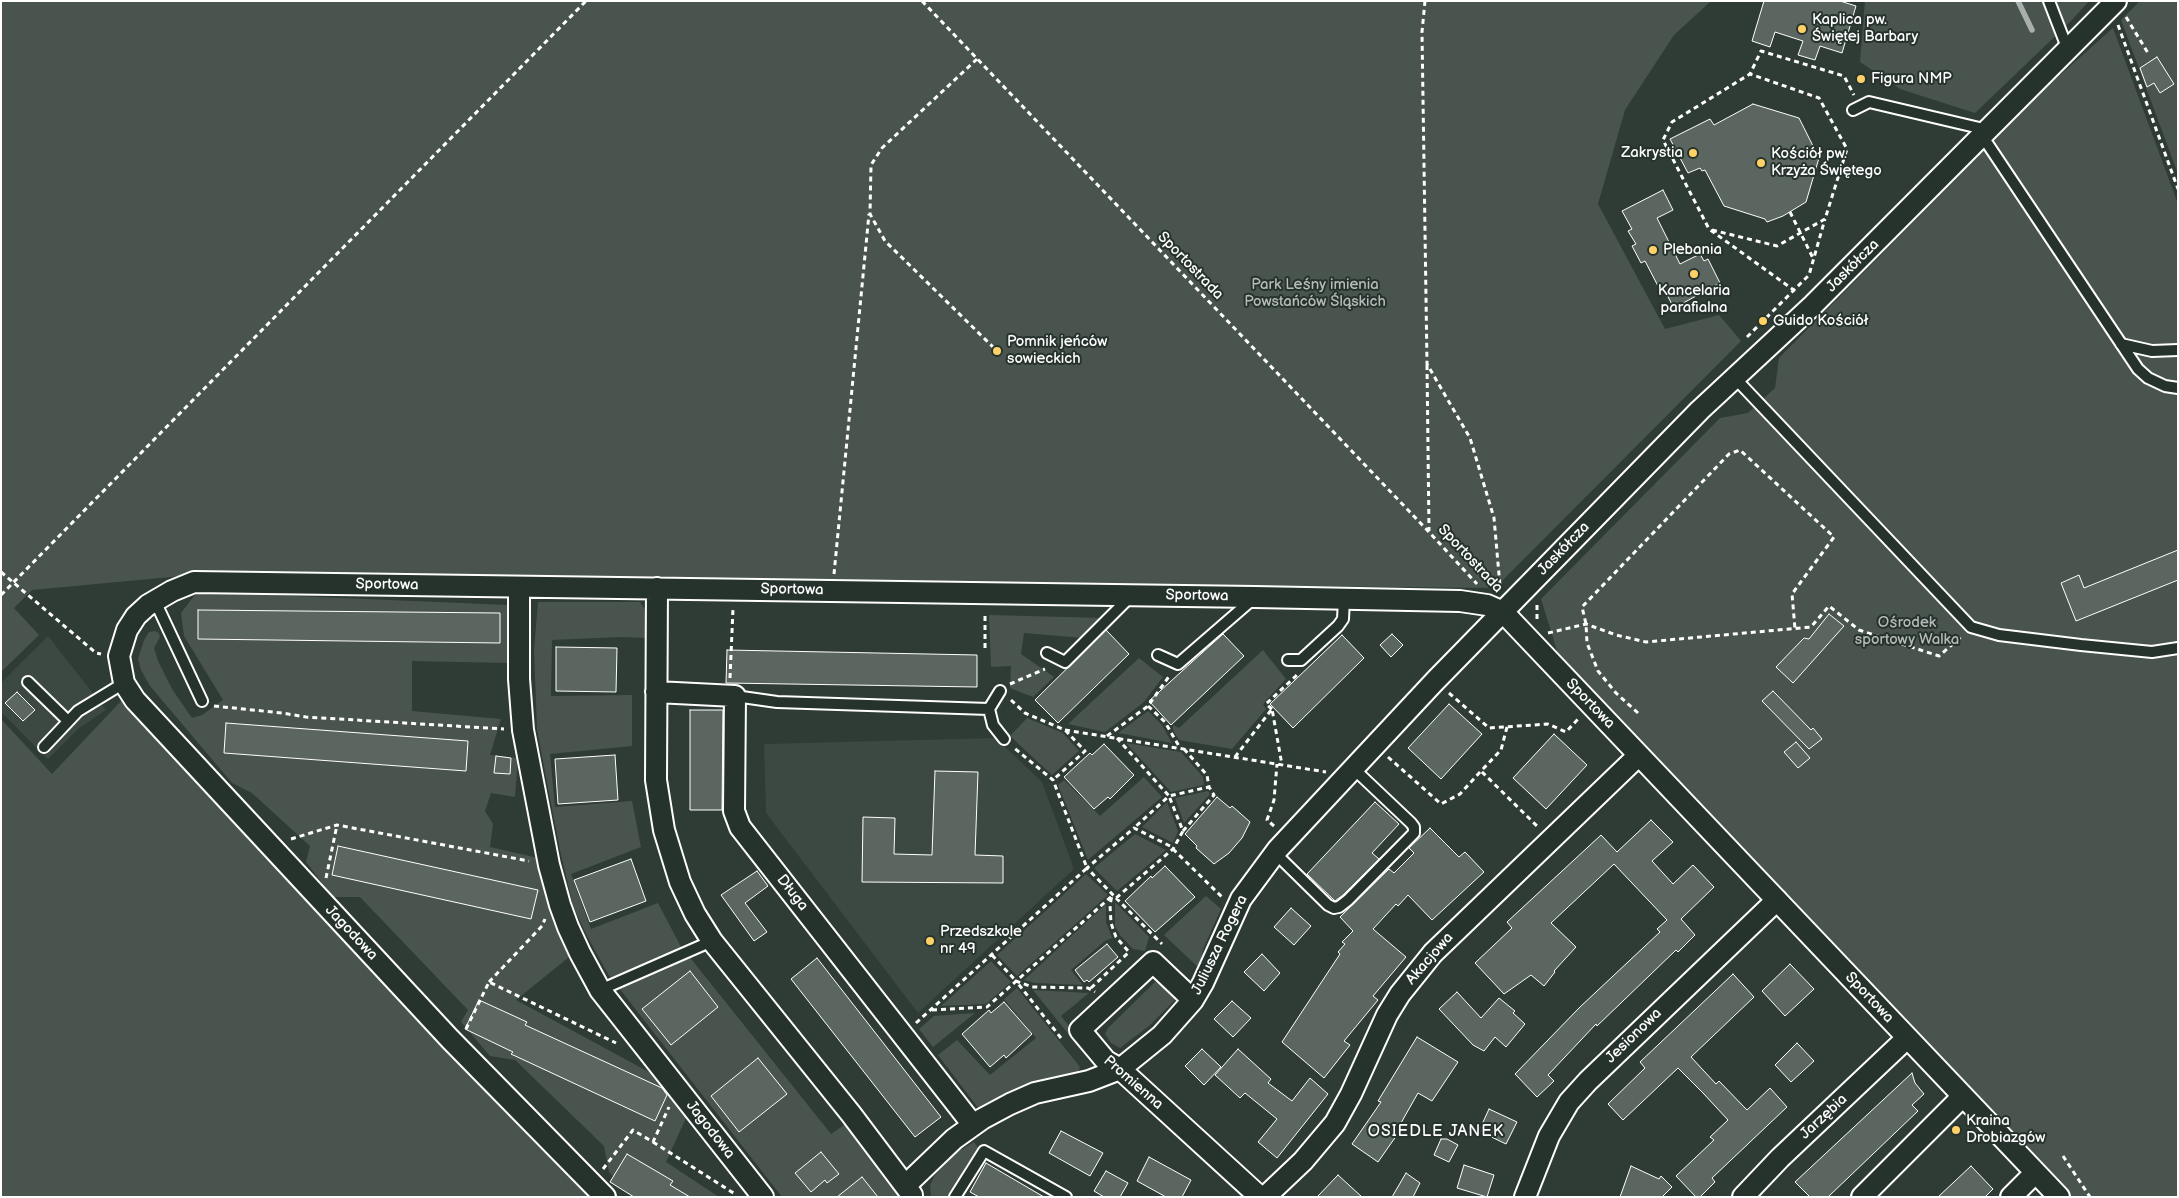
<!DOCTYPE html>
<meta charset="utf-8">
<style>
body{margin:0}
#map{position:relative;width:2179px;height:1198px;overflow:hidden;background:#2f3b35;font-family:"Balsamiq Sans",sans-serif}
canvas{display:block}
.frame{position:absolute;inset:0;border:2px solid #fff;pointer-events:none}
</style>
<div id="map">
<canvas width="2179" height="1198"></canvas>
<div class="frame"></div>
</div>
<script>
const ctx = document.querySelector('canvas').getContext('2d');
ctx.lineJoin = 'round';
function fillPath(path, color) { ctx.fillStyle = color; ctx.fill(path, 'evenodd'); }
const toPath = rows => new Path2D(rows.map(r => 'M' + r).join(''));
function trace(path, color, width, dash) { ctx.strokeStyle = color; ctx.lineWidth = width; ctx.lineCap = dash ? 'butt' : 'round'; ctx.setLineDash(dash || []); ctx.stroke(path); }
function label(font, color, halo, rows, align = 'center') {
  ctx.font = font + ' "Balsamiq Sans",sans-serif'; ctx.lineWidth = 4; ctx.setLineDash([]); ctx.textBaseline = 'middle'; ctx.strokeStyle = halo; ctx.fillStyle = color; for (const [text, x, y, turn = 0] of rows) {
    ctx.save(); ctx.translate(x, y); ctx.rotate((+turn || 0) * Math.PI / 180); ctx.textAlign = isNaN(turn) ? turn : align; if (halo) ctx.strokeText(text, 0, 0); ctx.fillText(text, 0, 0); ctx.restore();
  }
}
fillPath(toPath([
 [48,636,106,710,78,729,48,759,1,712,1,683],
 [996,738,1042,782,1074,869,918,1013,766,813,764,744]
]), '#3c4842');
fillPath(toPath([
 [1,1,1711,1,1674,35,1625,110,1598,204,1665,329,1719,315,1741,341,1495,588,192,575,32,590,14,608,39,635,1,672],
 [1865,1,2089,1,2071,21,1975,113,1900,89,1860,62],
 [2140,1,2178,1,2178,174,2121,20],
 [2113,28,2178,204,2178,1197,2071,1197,1559,657,1541,599,1720,418,1748,413,1775,388,1779,358,2051,83],
 [199,592,508,605,510,663,412,661,412,711,501,719,490,755,518,758,515,797,491,793,485,811,493,824,490,847,547,860,574,953,516,1000,671,1084,690,1109,666,1162,719,1197,632,1197,609,1172,604,1146,515,1060,490,1056,461,1022,468,1010,360,897,333,897,306,862,310,846,252,793,232,783,150,686,141,670,138,659,144,640,149,632,155,631,159,633,160,637,154,648,158,661,172,689,192,718,202,715,223,700,184,636,181,613,194,596],
 [538,602,640,602,648,614,647,638,621,637,552,640,551,696,632,695,632,746,550,754,555,807,632,801,641,847,571,874,591,929,658,903,680,945,831,1134,847,1123,902,1197,782,1197,608,974,587,936,573,906,560,850,545,772,537,729,534,650],
 [989,615,1103,618,1083,638,1024,633,1021,654,1054,677,1033,697,1010,688,1011,666,991,667],
 [1263,650,1286,679,1263,704,1266,709,1232,749,1179,740,1173,730,1173,725,1179,728],
 [1139,658,1163,677,1144,702,1105,732,1068,724],
 [123,699,592,1197,1,1197,1,719,52,774],
 [1148,711,1162,725,1172,743,1118,733],
 [1027,718,1063,733,1079,751,1052,775,1010,736],
 [1126,743,1181,752,1203,777,1204,785,1171,792],
 [1144,777,1162,797,1088,860,1058,785,1064,780,1100,816],
 [1208,791,1210,794,1184,823,1175,798],
 [1167,802,1178,831,1173,843,1142,827],
 [1135,834,1166,850,1117,891,1094,868],
 [1086,874,1108,895,1017,976,997,955],
 [1206,896,1221,909,1203,949,1200,969,1164,935],
 [1115,902,1149,937,1145,951,1133,949,1120,935,1115,926],
 [1106,904,1106,922,1112,938,1105,941,1071,970,1083,985,1035,983,1024,980],
 [991,961,1011,982,986,1004,941,1006],
 [1155,982,1165,984,1177,998,1149,1026,1120,1048,1111,1043,1105,1034,1108,1028],
 [1017,988,1080,1067,1078,1072,1032,1082,979,1109,938,1055,957,1040,990,1075,1036,1038,1004,999],
 [1033,990,1089,993,1061,1016,1090,1052,1086,1056],
 [975,1013,933,1047,919,1029,934,1016],
 [974,1142,980,1151,967,1164,950,1197,931,1197,930,1185,935,1175,957,1152]
]), '#4a544f');
trace(toPath([
 [2018,1,2032,30]
]), '#a9afac', 5.5);
const building = toPath([
 [1764,1,1840,1,1856,6,1842,53,1820,46,1815,60,1798,55,1803,41,1775,32,1770,47,1752,41,1764,1],
 [2157,57,2174,84,2160,93,2154,83,2147,87,2140,68,2157,57],
 [1753,104,1799,118,1819,158,1806,202,1783,216,1767,222,1765,219,1724,206,1705,170,1702,171,1700,168,1688,173,1670,139,1710,119,1714,125,1753,104],
 [1663,190,1673,210,1657,218,1680,264,1700,254,1704,261,1708,259,1720,283,1674,308,1661,284,1658,286,1645,261,1641,263,1632,246,1636,244,1628,231,1632,229,1622,211,1663,190],
 [2178,550,2178,580,2076,621,2061,583,2079,575,2084,588,2178,550],
 [198,610,500,613,500,643,198,639,198,610],
 [1829,614,1844,626,1793,683,1776,667,1804,638,1809,639,1829,614],
 [1106,630,1129,654,1058,723,1035,700,1106,630],
 [1223,634,1244,656,1171,725,1149,701,1223,634],
 [1392,634,1403,645,1391,657,1380,645,1392,634],
 [1342,635,1364,658,1293,728,1270,704,1342,635],
 [556,647,617,648,616,692,556,691,556,647],
 [727,650,977,655,977,687,726,683,727,650],
 [1773,691,1811,730,1813,728,1822,739,1809,749,1762,701,1773,691],
 [17,692,35,710,23,721,5,703,17,692],
 [1449,704,1482,734,1441,779,1408,748,1449,704],
 [690,710,723,710,722,810,690,810,690,710],
 [226,723,468,741,466,771,224,753,226,723],
 [1554,734,1587,765,1546,809,1513,778,1554,734],
 [1796,742,1810,758,1798,768,1784,752,1796,742],
 [1104,744,1134,775,1110,799,1108,797,1094,809,1064,777,1090,753,1092,755,1104,744],
 [615,755,618,800,558,804,555,759,615,755],
 [496,756,511,758,510,774,494,773,496,756],
 [935,771,978,772,975,855,1003,856,1003,883,862,882,863,817,895,818,894,854,932,855,935,771],
 [1217,797,1230,808,1232,806,1250,822,1242,838,1229,853,1214,864,1196,848,1197,846,1185,834,1217,797],
 [1375,802,1399,824,1372,853,1379,859,1343,895,1335,901,1307,874,1375,802],
 [1651,820,1673,842,1652,861,1673,884,1693,865,1714,887,1681,919,1695,935,1678,952,1676,950,1597,1026,1596,1024,1548,1075,1554,1081,1537,1097,1515,1074,1580,1007,1660,932,1657,929,1667,920,1614,864,1551,923,1576,947,1554,971,1555,972,1544,986,1531,975,1504,994,1475,963,1512,928,1507,922,1601,835,1617,852,1651,820],
 [1430,828,1459,857,1465,852,1484,872,1432,920,1408,895,1398,906,1396,904,1373,929,1406,957,1373,996,1378,1000,1344,1041,1350,1045,1324,1078,1282,1042,1340,954,1338,952,1345,944,1342,942,1353,931,1340,917,1389,869,1394,873,1414,853,1409,848,1430,828],
 [338,846,538,890,531,919,332,875,338,846],
 [631,859,646,901,590,922,574,880,631,859],
 [1165,866,1195,897,1155,932,1125,901,1151,876,1152,878,1165,866],
 [757,871,768,886,745,903,767,932,754,941,721,895,757,871],
 [1291,908,1311,926,1294,945,1274,927,1291,908],
 [1107,944,1118,957,1089,982,1087,980,1084,982,1075,970,1107,944],
 [1262,954,1280,973,1264,991,1244,972,1262,954],
 [817,958,941,1117,915,1137,791,979,817,958],
 [1790,964,1814,989,1785,1016,1762,991,1790,964],
 [690,971,718,1007,671,1045,642,1009,690,971],
 [1733,974,1754,997,1691,1057,1716,1084,1719,1081,1747,1110,1770,1088,1787,1107,1712,1178,1715,1182,1700,1197,1696,1197,1676,1176,1714,1140,1710,1137,1728,1120,1703,1093,1678,1068,1623,1120,1608,1104,1645,1068,1640,1062,1733,974],
 [1457,992,1481,1018,1499,998,1515,1011,1513,1013,1525,1024,1506,1047,1495,1037,1484,1051,1473,1045,1439,1009,1457,992],
 [479,1000,527,1022,525,1025,662,1088,667,1095,655,1121,511,1054,513,1052,465,1029,479,1000],
 [1232,1001,1251,1018,1233,1037,1214,1019,1232,1001],
 [1004,1002,1032,1034,1006,1058,1004,1055,990,1067,962,1034,989,1010,991,1013,1004,1002],
 [1417,1037,1458,1062,1432,1101,1418,1093,1397,1130,1399,1132,1378,1162,1352,1144,1381,1102,1378,1101,1417,1037],
 [1797,1043,1814,1061,1791,1082,1775,1065,1797,1043],
 [1202,1049,1221,1067,1204,1085,1185,1066,1202,1049],
 [1238,1049,1271,1079,1268,1083,1292,1101,1310,1078,1328,1094,1277,1158,1258,1142,1277,1119,1245,1093,1240,1098,1215,1075,1238,1049],
 [758,1058,787,1094,739,1132,711,1096,758,1058],
 [1912,1073,1915,1083,1924,1094,1912,1105,1918,1111,1828,1197,1810,1197,1795,1182,1912,1073],
 [1489,1109,1517,1122,1506,1144,1479,1131,1489,1109],
 [1061,1131,1103,1153,1090,1176,1049,1153,1061,1131],
 [1441,1139,1447,1139,1458,1145,1449,1162,1434,1155,1441,1139],
 [821,1152,839,1174,827,1183,825,1180,811,1192,795,1173,821,1152],
 [627,1154,673,1181,670,1185,690,1197,634,1197,610,1182,627,1154],
 [1149,1157,1191,1180,1182,1197,1166,1197,1137,1181,1149,1157],
 [986,1163,1044,1197,979,1197,970,1192,986,1163],
 [1464,1165,1494,1175,1487,1197,1457,1188,1464,1165],
 [1631,1166,1659,1179,1661,1176,1672,1187,1662,1197,1620,1197,1631,1166],
 [1971,1166,1993,1189,1985,1197,1938,1197,1971,1166],
 [1106,1171,1128,1183,1120,1197,1104,1197,1094,1191,1106,1171],
 [1406,1173,1420,1183,1413,1197,1392,1197,1406,1173],
 [1338,1175,1362,1197,1317,1197,1338,1175],
 [862,1177,878,1197,837,1197,862,1177]
]);
fillPath(building, '#5b6661');
trace(building, '#fff', 1);
const service = toPath([
 [2049,1,2068,50],
 [1853,110,1869,102,1988,130],
 [1983,137,2138,369,2148,378,2165,386,2178,388],
 [2121,344,2152,351,2178,350],
 [1734,377,1971,627,1999,635,2081,645,2152,652,2178,648],
 [155,601,202,701],
 [1047,653,1065,662,1130,597],
 [1158,655,1178,664,1253,599],
 [1288,660,1301,660,1338,626,1343,619,1344,599],
 [28,682,68,721],
 [735,696,777,702,989,709,1000,691],
 [989,709,993,725,1004,739],
 [44,747,78,711,124,683],
 [1275,853,1328,905,1334,908,1339,907,1348,900,1414,833,1414,827,1411,823,1354,769],
 [600,990,712,941],
 [955,1197,984,1151,1066,1197]
]);
const minor = toPath([
 [519,587,519,679,523,730,549,865,560,905,568,927,580,953,600,990,763,1197],
 [657,588,656,780,664,830,680,882,695,914,712,941,851,1114,912,1195],
 [656,692,735,696,734,811,740,827,973,1125],
 [1193,1000,1153,962,1080,1030,1106,1061,1120,1069,1260,1197],
 [906,1185,954,1139,982,1119,1010,1104,1035,1093,1089,1081,1120,1069,1162,1035,1193,1000,1203,983,1241,899,1278,849,1435,681,1700,410,1813,305,2116,1],
 [605,1197,450,1039,135,700,124,683,119,656,127,630,136,616,148,605,172,591,194,582,1255,597,1460,601,1487,605,1503,612,2059,1197],
 [1265,1197,1303,1161,1335,1123,1351,1094,1387,1015,1400,994,1433,953,1639,755],
 [1525,1197,1549,1136,1569,1102,1588,1081,1777,900],
 [1743,1197,1780,1158,1907,1038],
 [1862,1197,1963,1096],
 [2011,1197,2035,1173]
]);
trace(service, '#fff', 14);
trace(minor, '#fff', 24);
trace(toPath([
 [922,1,1429,532,1477,584],
 [1425,1,1422,32,1427,364,1470,438,1494,518,1500,586],
 [2126,17,2148,53],
 [2118,25,2178,189],
 [977,59,882,148,871,165,870,214,885,241,993,347],
 [1790,212,1813,258],
 [1712,230,1777,246,1825,219,1847,149,1819,98,1750,74],
 [1795,291,1709,229,1663,140,1672,122,1750,74,1761,51,1844,76,1854,95],
 [1747,337,1809,275,1825,219],
 [1427,365,1429,531],
 [1,572,96,653,101,654],
 [834,574,869,214],
 [1,595,586,1],
 [1537,619,1537,605],
 [1548,633,1586,624,1616,635,1646,642,1811,627,1829,606,1859,630,1939,656,1962,636],
 [985,648,985,612],
 [730,678,733,609],
 [1010,684,1045,669],
 [1449,693,1489,728,1548,724,1566,732,1579,718],
 [1011,700,1025,713,1065,730,1085,751,1053,780],
 [214,706,282,713,306,717,504,729],
 [1148,706,1165,722,1180,748],
 [1272,709,1266,704,1298,674],
 [1638,713,1616,693,1598,671,1587,643,1586,624,1582,607,1729,454,1740,450,1834,537,1792,594,1795,629],
 [1507,727,1501,750,1481,771,1538,827],
 [1065,730,1326,772],
 [1107,736,1148,706,1170,675],
 [1117,738,1169,796,1134,828],
 [1184,749,1207,775,1209,787,1169,796,1183,831,1173,849,1116,898,1087,868,1134,828,1170,846,1178,854,1222,897],
 [1235,757,1272,709,1282,765],
 [1388,757,1441,804,1460,794,1481,771],
 [1274,826,1267,820,1274,800,1277,764],
 [1183,831,1214,795,1209,787],
 [291,839,337,825,529,861],
 [326,878,337,825],
 [1116,898,1162,944],
 [992,955,1016,981],
 [489,982,542,926,545,919],
 [1091,988,1129,952,1116,937,1111,923,1110,905,1112,895],
 [932,1010,987,1007,1113,895],
 [916,1023,1087,868,1053,780,1013,747],
 [466,1029,489,982,616,1043],
 [1061,1038,1016,981,1032,987,1088,988,1095,992],
 [653,1142,735,1194],
 [2063,1156,2090,1197],
 [603,1169,633,1130,653,1142,669,1107]
]), '#fff', 3, [5, 4]);
trace(service, '#26332d', 10);
trace(minor, '#26332d', 20);
for (const [x, y, r, color] of [
 [1802,29,5,"#ffd166"],
 [1861,79,5,"#ffd166"],
 [1693,153,5,"#ffd166"],
 [1761,163,5,"#ffd166"],
 [1653,250,5,"#ffd166"],
 [1694,274,5,"#ffd166"],
 [1763,321,5,"#ffd166"],
 [997,351,5,"#ffd166"],
 [930,941,5,"#ffd166"],
 [1956,1130,5,"#ffd166"]
]) { const dot = new Path2D(); dot.arc(x, y, r, 0, 2 * Math.PI); ctx.fillStyle = color; ctx.fill(dot); trace(dot, '#26332d', 2); }
label('15px', '#fff', '#26332d', [
 ["Kaplica pw.",1812,20],
 ["Świętej Barbary",1812,37],
 ["Figura NMP",1871,79],
 ["Zakrystia",1683,153,"right"],
 ["Kościół pw.",1771,154],
 ["Krzyża Świętego",1771,171],
 ["Plebania",1663,250],
 ["Kancelaria",1694,291,"center"],
 ["parafialna",1694,308,"center"],
 ["Guido Kościół",1773,321],
 ["Pomnik jeńców",1007,342],
 ["sowieckich",1007,359],
 ["Przedszkole",940,932],
 ["nr 49",940,949],
 ["Kraina",1966,1121],
 ["Drobiazgów",1966,1138]
], 'left');
label('15px', '#fff', '#26332d', [
 ["Sportostrada",1190,266,46],
 ["Jaskółcza",1853,266,-45],
 ["Jaskółcza",1564,549,-46],
 ["Sportostrada",1470,559,47],
 ["Sportowa",387,585,1],
 ["Sportowa",792,590,1],
 ["Sportowa",1197,596,1],
 ["Sportowa",1590,704,46],
 ["Długa",792,893,52],
 ["Jagodowa",351,933,47],
 ["Juliusza Rogera",1220,945,-64],
 ["Akacjowa",1430,959,-49],
 ["Sportowa",1869,998,47],
 ["Jesionowa",1634,1036,-44],
 ["Promienna",1133,1083,41],
 ["Jarzębia",1824,1117,-43],
 ["Jagodowa",710,1130,52]
]);
label('15px', '#b7bbb9', '#26332d', [
 ["Park Leśny imienia",1315,285],
 ["Powstańców Śląskich",1315,302],
 ["Ośrodek",1907,623],
 ["sportowy Walka",1907,640]
]);
ctx.letterSpacing = '1px';
label('16px', '#fff', '#26332d', [
 ["OSIEDLE JANEK",1436,1132]
]);
ctx.letterSpacing = '0px';
</script>
